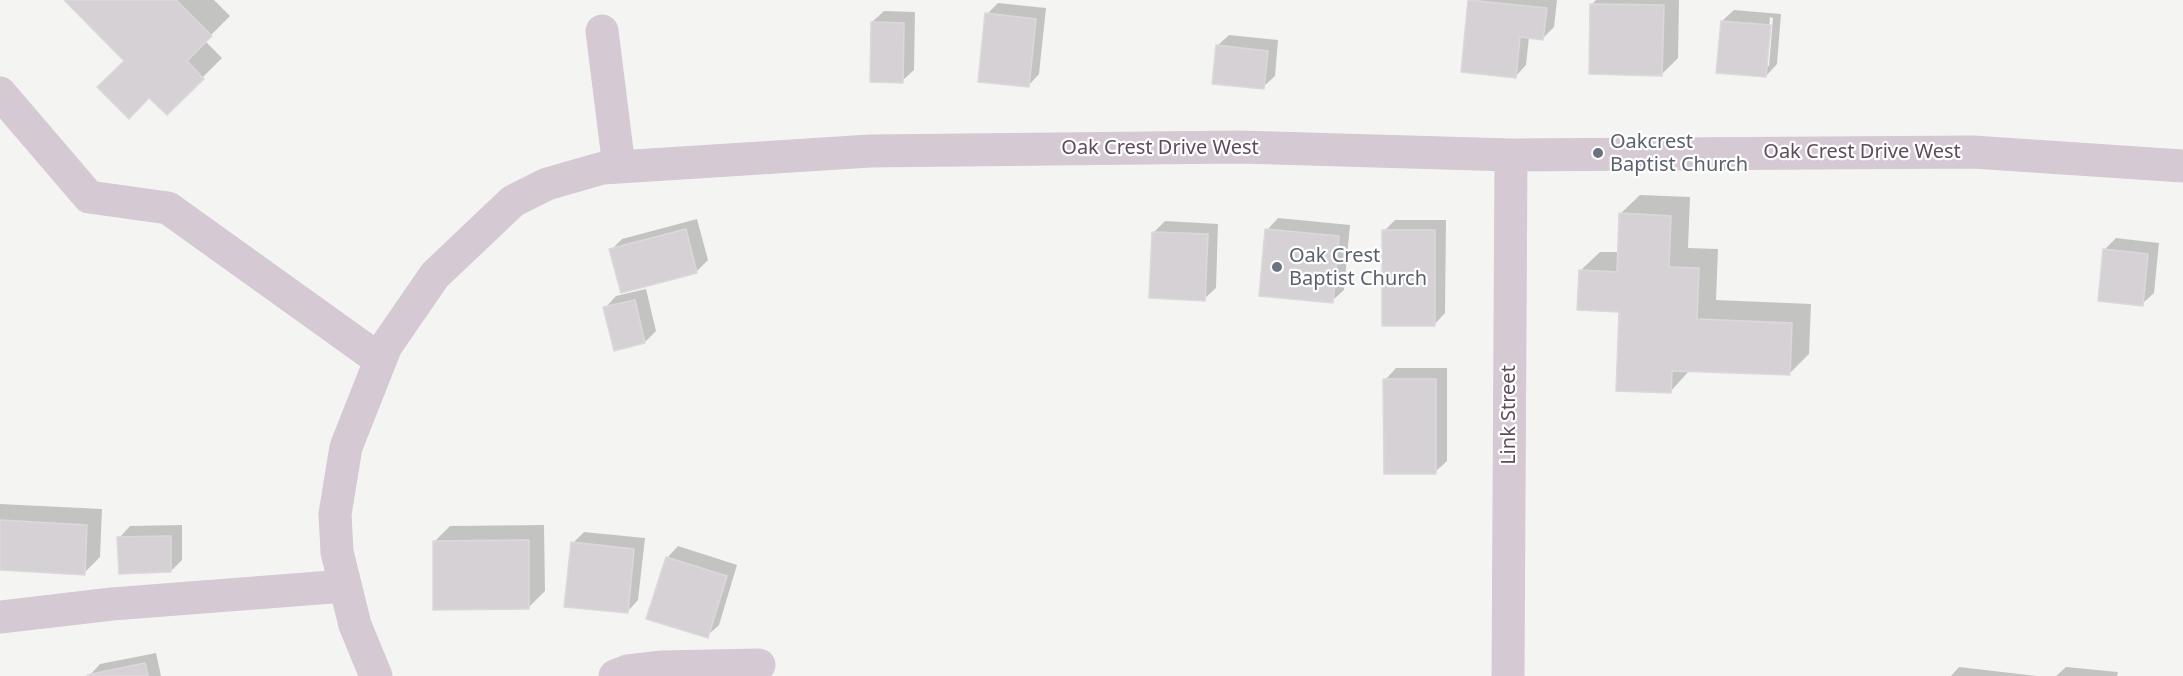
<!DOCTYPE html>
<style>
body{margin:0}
canvas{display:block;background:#f4f5f3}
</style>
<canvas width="2183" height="676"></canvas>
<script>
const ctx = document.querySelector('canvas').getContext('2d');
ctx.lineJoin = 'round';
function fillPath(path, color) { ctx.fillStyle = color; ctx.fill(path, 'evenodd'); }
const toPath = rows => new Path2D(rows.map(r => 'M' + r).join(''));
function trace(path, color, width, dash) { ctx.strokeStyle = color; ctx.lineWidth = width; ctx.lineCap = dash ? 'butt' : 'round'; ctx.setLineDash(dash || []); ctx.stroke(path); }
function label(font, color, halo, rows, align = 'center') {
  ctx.font = font + ' "Noto Sans",sans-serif'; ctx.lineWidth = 4.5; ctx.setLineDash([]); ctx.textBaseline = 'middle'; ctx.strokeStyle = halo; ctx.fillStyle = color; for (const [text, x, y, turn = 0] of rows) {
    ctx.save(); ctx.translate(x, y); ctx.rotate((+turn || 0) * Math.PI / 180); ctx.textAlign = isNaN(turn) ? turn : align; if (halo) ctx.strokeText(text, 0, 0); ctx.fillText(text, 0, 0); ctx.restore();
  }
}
fillPath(toPath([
 [67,0,214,0,230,16,205,41,222,58,167,113,126,60],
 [1470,0,1557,0,1554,27,1543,38,1529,37,1526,65,1515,77],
 [1596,0,1679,0,1678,58,1662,74,1592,4],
 [998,3,1046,8,1039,74,1028,86,987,14],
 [1734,10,1781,14,1777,64,1766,76,1722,21],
 [1770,17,1773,18,1769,66,1766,66],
 [884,11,915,12,914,70,902,81,872,22],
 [1229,35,1278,40,1275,76,1263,87,1217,46],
 [1640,195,1690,197,1688,248,1718,249,1716,300,1811,304,1809,354,1789,374,1690,370,1670,392,1620,310,1580,271,1600,252,1619,252,1620,214],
 [1278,218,1350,225,1344,290,1332,301,1267,230],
 [697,219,708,260,697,271,622,291,611,250,622,239],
 [1395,220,1446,220,1445,313,1434,325,1384,231],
 [1165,221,1218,224,1216,288,1204,299,1154,232],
 [2116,238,2159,243,2154,293,2142,304,2104,250],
 [646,289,656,331,645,342,605,308,616,296],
 [1396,368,1447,368,1447,461,1435,472,1385,380],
 [0,504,102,509,100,557,84,573,0,569],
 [182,525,182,560,171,571,119,538,130,526],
 [544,525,545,591,529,607,434,542,450,526],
 [584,532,645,538,638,600,627,612,573,543],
 [678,546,737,565,719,625,707,636,667,558],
 [156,653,161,676,89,676,100,664],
 [1959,667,2037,676,1951,676],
 [2066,667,2118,672,2117,676,2056,676]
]), '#0003');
const building = toPath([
 [64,0,176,0,212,36,187,61,204,79,167,115,149,98,129,119,97,87,124,61,64,0],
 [1468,0,1547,8,1543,40,1520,37,1516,78,1461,72,1468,0],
 [1590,4,1664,5,1662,76,1589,74,1590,4],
 [985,13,1036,19,1029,87,978,82,985,13],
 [1721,21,1771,25,1766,77,1716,73,1721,21],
 [871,22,904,23,903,83,870,82,871,22],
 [1216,45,1268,51,1264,89,1212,84,1216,45],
 [1619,213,1671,216,1669,267,1699,268,1697,319,1792,323,1790,375,1672,371,1671,393,1616,391,1619,312,1577,310,1579,270,1617,272,1619,213],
 [686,229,697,273,621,293,609,249,686,229],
 [1265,229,1339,236,1333,303,1259,296,1265,229],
 [1382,230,1435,230,1435,326,1382,326,1382,230],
 [1152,232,1208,234,1205,301,1149,298,1152,232],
 [2103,249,2148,254,2143,306,2098,301,2103,249],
 [635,300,645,343,614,351,603,307,635,300],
 [1383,379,1436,379,1436,474,1384,474,1383,379],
 [0,520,87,525,85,575,0,570,0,520],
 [171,536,171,572,119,574,117,537,171,536],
 [529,540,529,609,433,610,433,541,529,540],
 [571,542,634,549,628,613,564,607,571,542],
 [666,557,727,576,708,638,646,619,666,557],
 [145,663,148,676,87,675,145,663]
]);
fillPath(building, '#d6d1d4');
trace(building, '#ddd8db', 1.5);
trace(toPath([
 [602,31,619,167],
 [0,93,89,197,168,208,380,360],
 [0,617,112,604,345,586],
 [376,676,355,625,337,552,335,514,346,447,386,346,435,275,513,201,547,184,603,168,870,151,1240,147,1511,155,1973,152,2183,166],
 [615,676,628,671,662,667,759,665],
 [1508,676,1511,155]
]), '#d5c9d3', 33);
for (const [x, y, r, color] of [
 [1598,153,6,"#6b7280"],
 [1277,267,6,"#6b7280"]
]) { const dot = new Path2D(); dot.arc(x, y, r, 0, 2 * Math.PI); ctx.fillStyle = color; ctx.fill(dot); trace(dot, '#fff', 2); }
label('20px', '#5b616d', '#fff', [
 ["Oakcrest",1610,142],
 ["Baptist Church",1610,165],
 ["Oak Crest",1289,256],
 ["Baptist Church",1289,279]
], 'left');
label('20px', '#5f4c5b', '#fff', [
 ["Oak Crest Drive West",1160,148],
 ["Oak Crest Drive West",1862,152],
 ["Link Street",1509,415,-90]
]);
</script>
